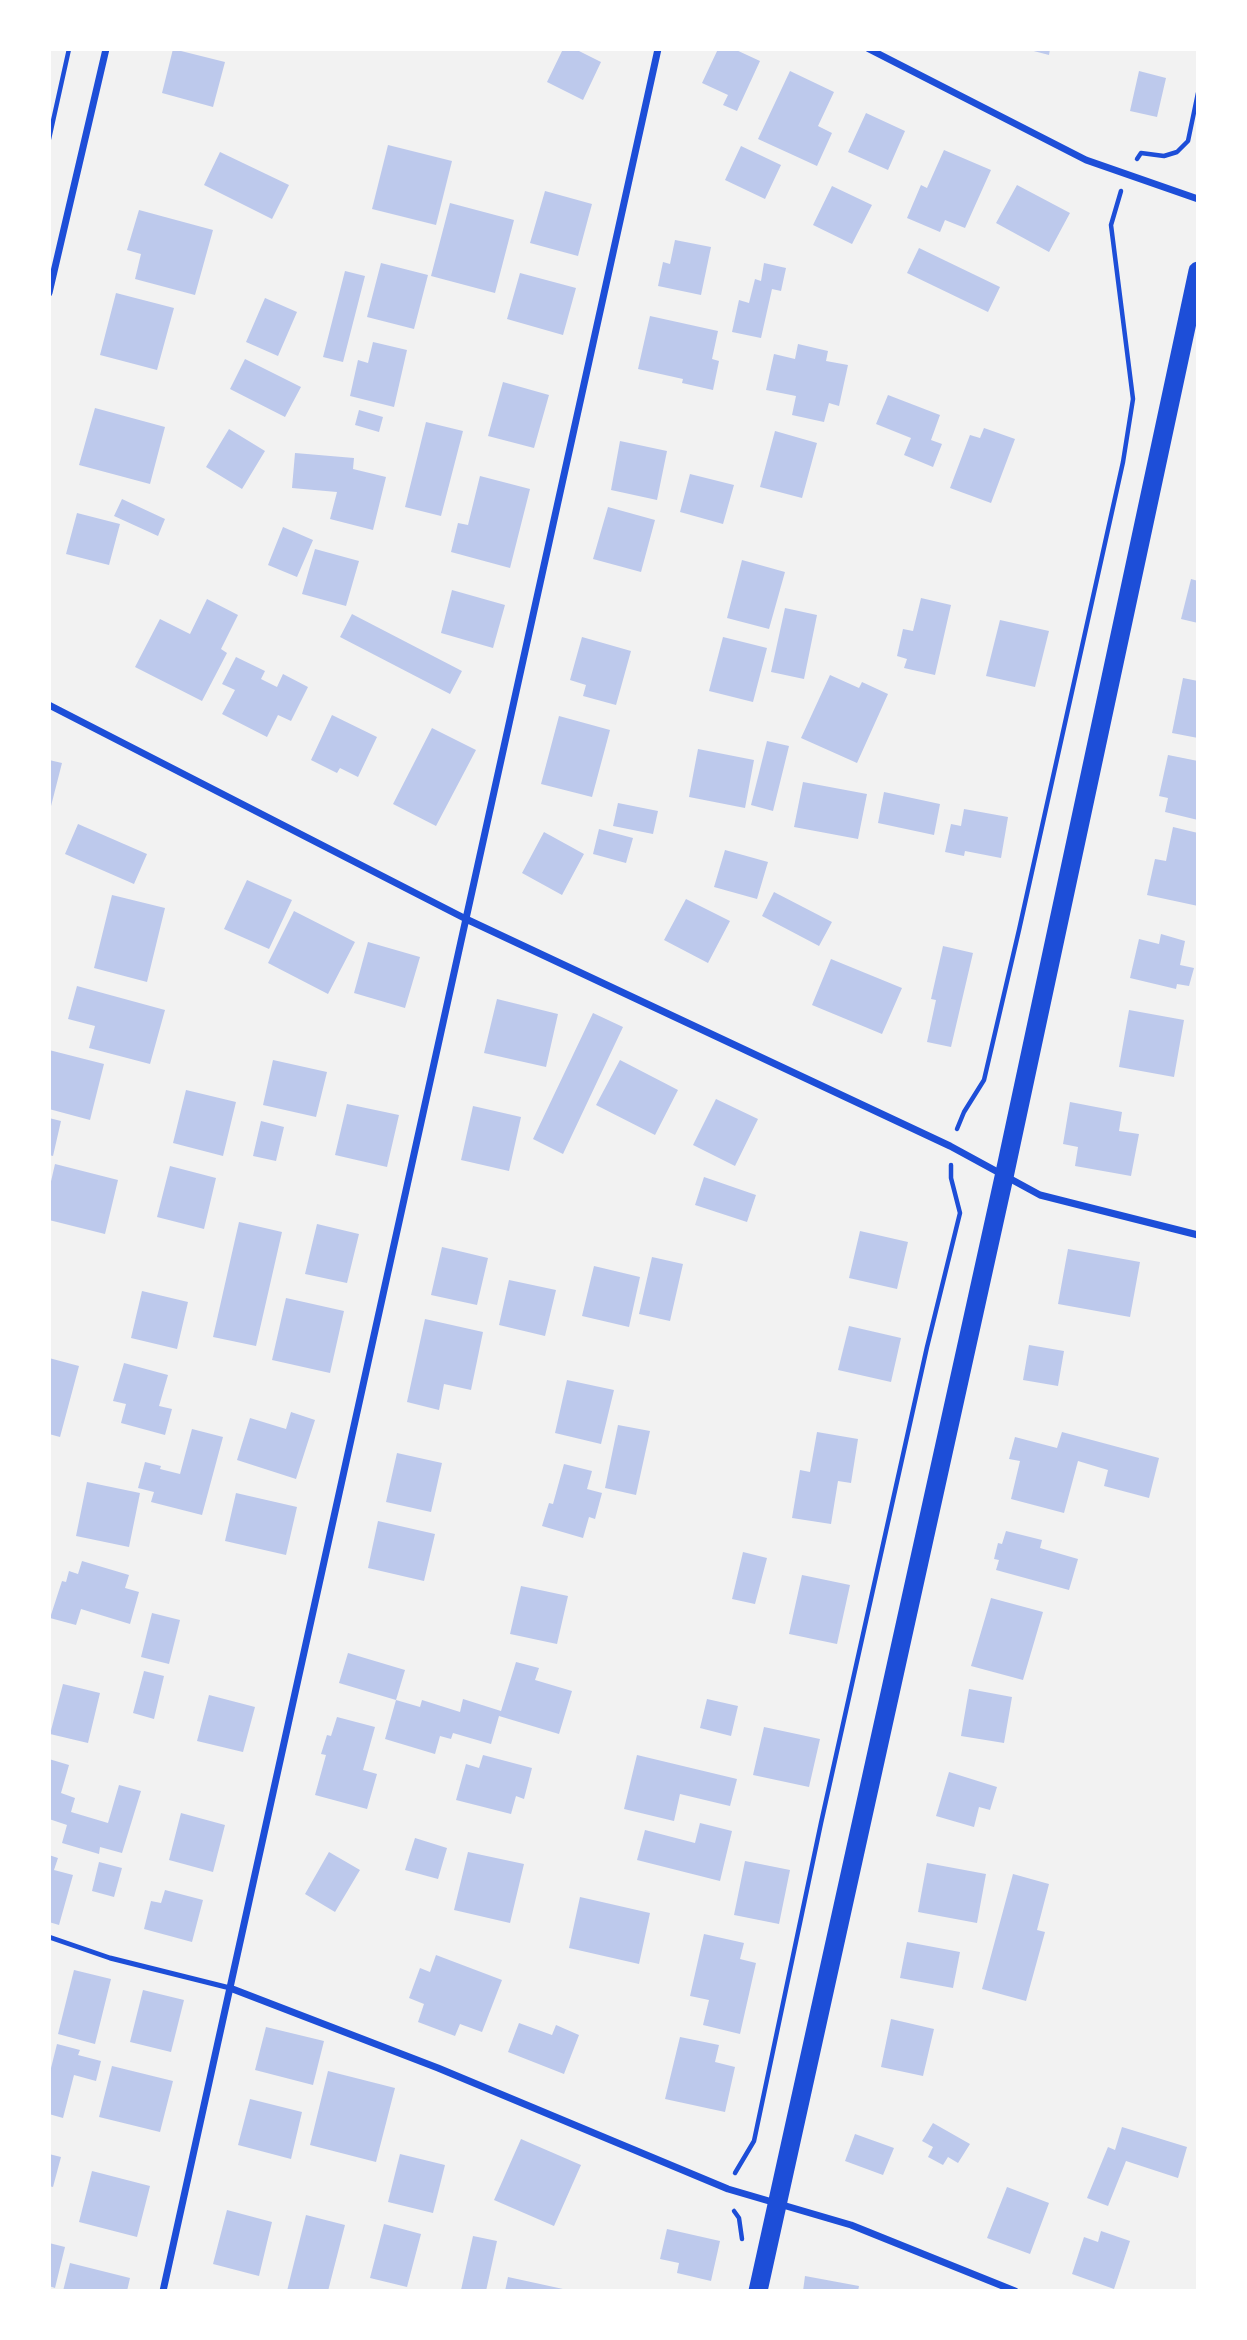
<!DOCTYPE html>
<style>
body{margin:0}
#map{position:relative;width:1247px;height:2340px;overflow:hidden;background:#f2f2f2;font-family:Figtree,sans-serif}
canvas{display:block}
.frame{position:absolute;inset:0;border:51px solid #fff;pointer-events:none}
</style>
<div id="map">
<canvas width="1247" height="2340"></canvas>
<div class="frame"></div>
</div>
<script>
const ctx = document.querySelector('canvas').getContext('2d');
ctx.lineJoin = 'round';
function fillPath(path, color) { ctx.fillStyle = color; ctx.fill(path, 'evenodd'); }
const toPath = rows => new Path2D(rows.map(r => 'M' + r).join(''));
function trace(path, color, width, dash) { ctx.strokeStyle = color; ctx.lineWidth = width; ctx.lineCap = dash ? 'butt' : 'round'; ctx.setLineDash(dash || []); ctx.stroke(path); }
fillPath(toPath([
 [173,49,225,62,213,107,162,93],
 [563,49,575,49,601,62,583,100,547,82],
 [718,49,734,49,760,61,737,111,723,105,728,95,702,83],
 [1026,49,1050,49,1049,55],
 [790,71,834,92,818,126,832,133,817,166,758,139],
 [1139,71,1166,78,1157,117,1130,111],
 [866,113,905,131,888,170,848,152],
 [388,145,452,161,436,225,372,209],
 [741,146,781,165,765,199,725,180],
 [944,150,991,170,965,228,945,220,940,232,907,218,921,185,927,188],
 [220,152,289,185,272,219,204,185],
 [1017,185,1070,213,1049,252,996,223],
 [832,186,872,205,852,244,813,225],
 [545,191,592,204,578,256,530,243],
 [450,203,514,220,495,293,431,276],
 [139,210,213,230,195,295,135,279,141,254,127,250],
 [675,240,711,247,701,295,658,286,663,262,670,264],
 [919,248,1000,287,988,312,907,273],
 [381,263,428,275,414,329,367,317],
 [764,263,786,268,781,291,772,289,761,338,732,332,739,300,749,303,755,279,761,281],
 [345,271,365,276,343,362,323,357],
 [520,273,576,288,563,335,507,319],
 [116,293,174,308,157,370,100,355],
 [265,298,297,312,278,356,246,342],
 [650,316,718,331,712,359,719,361,713,390,682,383,683,379,638,369],
 [373,342,407,350,394,407,350,396,358,360,368,363],
 [798,344,828,351,826,361,848,365,839,406,829,403,824,422,792,415,796,396,766,390,774,354,795,359],
 [245,359,301,387,285,417,230,389],
 [503,382,549,395,534,448,488,436],
 [888,395,940,415,931,440,942,444,933,467,904,455,911,438,876,424],
 [95,408,165,427,150,484,79,465],
 [359,410,383,417,379,432,355,425],
 [426,422,463,431,441,516,405,507],
 [984,428,1015,439,991,503,950,488,970,435,980,438],
 [229,429,265,451,242,489,206,467],
 [775,431,817,443,802,498,760,487],
 [620,441,667,451,657,500,611,490],
 [295,453,354,458,353,469,386,477,373,530,330,519,337,492,292,488],
 [690,474,734,485,723,524,680,512],
 [480,476,530,489,510,568,451,552,458,523,468,525],
 [122,499,165,519,158,536,114,516],
 [608,507,655,520,641,572,593,559],
 [77,513,120,524,109,565,66,554],
 [283,527,313,540,297,577,268,565],
 [315,549,359,561,346,606,302,594],
 [742,560,785,572,769,629,727,618],
 [1191,579,1198,581,1198,623,1181,619],
 [452,590,505,605,493,648,441,633],
 [921,598,951,605,935,675,904,668,907,659,897,656,903,629,913,631],
 [207,599,238,615,221,649,227,653,202,701,135,667,160,619,190,634],
 [785,608,817,615,804,679,771,672],
 [352,614,462,671,450,694,340,637],
 [1000,620,1049,631,1035,687,986,676],
 [582,637,631,651,616,705,583,696,586,685,570,680],
 [723,637,767,648,753,702,709,691],
 [236,657,265,671,261,679,277,687,283,674,308,687,291,721,278,715,267,737,222,714,235,690,222,684],
 [830,675,859,688,862,682,888,694,857,763,801,738],
 [1183,678,1198,681,1198,738,1172,733],
 [332,715,377,737,358,777,340,768,337,773,311,760],
 [559,716,610,730,592,797,541,784],
 [432,728,476,750,436,826,393,804],
 [767,741,789,746,773,811,751,805],
 [698,749,754,760,745,808,689,797],
 [1168,755,1198,761,1198,820,1165,812,1168,798,1159,796],
 [49,760,62,763,50,810,49,810],
 [803,782,867,794,858,839,794,827],
 [884,792,940,804,934,835,878,823],
 [618,803,658,811,653,834,613,826],
 [964,809,1008,817,1001,858,965,851,964,856,945,852,951,824,961,826],
 [78,824,147,854,134,884,65,854],
 [1173,827,1198,833,1198,906,1147,895,1155,859,1166,861],
 [599,829,633,838,626,863,593,854],
 [544,832,584,854,562,895,522,873],
 [725,850,768,862,757,899,714,887],
 [247,880,292,900,269,949,224,929],
 [774,892,832,922,819,946,762,916],
 [112,895,165,908,147,982,94,968],
 [686,899,730,921,708,963,664,940],
 [294,911,355,942,328,994,268,963],
 [1161,934,1185,941,1180,965,1194,968,1189,986,1177,984,1176,989,1130,978,1139,939,1159,944],
 [368,942,420,957,405,1008,354,993],
 [943,946,973,953,951,1047,927,1042,936,1000,931,999],
 [831,959,902,988,882,1034,812,1005],
 [77,986,165,1010,150,1064,89,1048,95,1026,68,1019],
 [497,999,558,1014,546,1067,484,1053],
 [1129,1010,1184,1020,1174,1077,1119,1067],
 [593,1013,623,1027,563,1154,533,1139],
 [49,1050,104,1064,90,1120,49,1109],
 [273,1060,327,1072,316,1117,263,1105],
 [620,1060,678,1090,655,1135,596,1105],
 [186,1090,236,1102,223,1156,173,1143],
 [716,1099,758,1119,735,1166,693,1145],
 [1070,1102,1122,1112,1119,1131,1139,1134,1131,1176,1075,1166,1078,1147,1063,1144],
 [347,1104,399,1115,387,1167,335,1155],
 [473,1106,521,1117,509,1171,461,1160],
 [49,1118,61,1121,53,1156,49,1155],
 [261,1121,284,1127,276,1161,253,1156],
 [55,1164,118,1180,105,1234,49,1220,49,1190],
 [170,1166,216,1178,204,1229,157,1217],
 [704,1177,756,1195,747,1222,695,1205],
 [239,1222,282,1232,256,1346,213,1337],
 [317,1224,359,1234,347,1283,305,1274],
 [860,1231,908,1242,897,1289,849,1278],
 [442,1247,488,1258,477,1305,431,1295],
 [1068,1249,1140,1262,1130,1317,1058,1304],
 [652,1257,683,1264,670,1321,639,1314],
 [594,1266,640,1277,629,1327,582,1316],
 [509,1280,556,1290,545,1336,499,1325],
 [142,1291,188,1302,177,1349,131,1338],
 [286,1298,344,1311,330,1373,272,1360],
 [425,1319,483,1332,471,1390,444,1384,439,1410,407,1402],
 [849,1326,901,1338,891,1382,838,1370],
 [1029,1345,1064,1351,1058,1386,1023,1380],
 [49,1358,79,1366,60,1437,49,1434],
 [124,1363,168,1375,159,1406,172,1409,165,1435,121,1423,126,1404,113,1401],
 [567,1380,614,1390,601,1444,555,1433],
 [291,1412,315,1420,296,1479,237,1460,250,1418,286,1429],
 [618,1425,650,1431,636,1495,605,1488],
 [192,1429,223,1437,202,1515,151,1502,154,1492,138,1488,145,1462,161,1466,160,1469,180,1474],
 [817,1432,858,1439,851,1483,838,1481,831,1524,792,1518,800,1470,810,1472],
 [1062,1432,1159,1458,1149,1498,1104,1486,1108,1470,1078,1461,1064,1513,1011,1499,1020,1461,1009,1459,1015,1437,1057,1448],
 [397,1453,442,1463,431,1512,386,1502],
 [564,1464,592,1471,587,1489,602,1493,595,1519,589,1517,583,1538,542,1526,549,1503,553,1504],
 [87,1482,140,1493,129,1547,76,1536],
 [236,1493,297,1507,286,1555,225,1541],
 [378,1521,435,1534,424,1581,368,1568],
 [1006,1531,1042,1540,1040,1548,1078,1559,1069,1590,996,1570,999,1560,994,1559,998,1543,1002,1544],
 [743,1552,767,1558,755,1604,732,1599],
 [82,1561,129,1575,125,1588,139,1592,130,1624,81,1609,76,1625,50,1618,62,1581,66,1582,69,1571,78,1574],
 [802,1575,850,1585,837,1644,789,1634],
 [521,1586,568,1596,557,1644,510,1634],
 [991,1598,1043,1612,1023,1680,971,1666],
 [152,1613,180,1620,169,1664,141,1657],
 [348,1653,405,1670,396,1700,420,1707,422,1700,460,1712,463,1699,501,1711,516,1662,539,1668,535,1680,572,1691,559,1734,499,1716,491,1744,453,1733,451,1739,440,1736,435,1754,385,1739,396,1700,339,1683],
 [144,1671,164,1676,154,1719,133,1713],
 [63,1684,100,1693,88,1743,50,1734],
 [969,1689,1012,1697,1004,1743,961,1736],
 [209,1695,255,1707,243,1752,197,1741],
 [707,1699,738,1706,731,1736,700,1728],
 [337,1717,375,1727,363,1770,377,1774,367,1809,315,1795,326,1755,321,1754,327,1735,331,1736],
 [764,1727,820,1739,809,1787,753,1775],
 [483,1755,532,1768,524,1799,516,1796,511,1814,456,1800,466,1764,479,1768],
 [637,1755,737,1779,730,1806,680,1794,674,1821,624,1809],
 [49,1759,69,1765,61,1793,75,1798,71,1812,108,1823,119,1785,141,1791,122,1853,100,1847,99,1854,62,1843,67,1825,49,1819],
 [949,1772,997,1787,990,1810,979,1807,974,1827,936,1816],
 [181,1813,225,1825,213,1872,169,1860],
 [700,1823,732,1831,720,1881,637,1860,645,1830,695,1843],
 [415,1838,447,1848,438,1879,405,1870],
 [329,1852,360,1870,335,1912,305,1894],
 [468,1852,524,1864,510,1923,454,1910],
 [49,1855,58,1858,54,1870,73,1875,59,1925,49,1922],
 [745,1861,790,1870,779,1924,734,1915],
 [99,1862,122,1868,114,1897,92,1891],
 [927,1863,986,1874,977,1923,918,1912],
 [1013,1874,1049,1884,1037,1930,1045,1932,1026,2001,982,1989],
 [165,1890,203,1900,192,1942,144,1929,151,1901,161,1903],
 [580,1897,650,1913,639,1964,569,1948],
 [704,1934,744,1943,740,1959,756,1963,740,2034,703,2025,709,2000,690,1996],
 [907,1942,960,1952,953,1988,900,1978],
 [436,1955,502,1980,482,2032,460,2024,455,2036,418,2022,424,2004,409,1998,420,1968,430,1972],
 [74,1970,111,1979,95,2044,58,2034],
 [143,1990,184,2000,171,2052,130,2042],
 [891,2019,934,2029,923,2076,881,2067],
 [519,2023,552,2035,556,2025,579,2035,564,2074,508,2052],
 [266,2027,324,2041,313,2085,255,2070],
 [680,2037,719,2045,715,2062,735,2067,725,2112,665,2099],
 [57,2044,80,2050,78,2055,101,2061,96,2081,74,2075,63,2118,49,2114,49,2076],
 [112,2066,173,2081,160,2132,99,2117],
 [328,2071,395,2088,376,2162,310,2145],
 [250,2099,302,2112,291,2159,238,2145],
 [933,2123,970,2144,958,2163,948,2157,943,2165,928,2157,933,2147,922,2141],
 [1122,2127,1187,2147,1178,2178,1126,2161,1108,2206,1087,2198,1108,2147,1115,2150],
 [855,2134,894,2148,883,2175,845,2161],
 [521,2139,581,2165,554,2226,494,2200],
 [49,2154,61,2157,53,2187,49,2186],
 [400,2154,445,2165,433,2213,388,2202],
 [92,2171,150,2186,137,2237,79,2222],
 [1007,2187,1049,2203,1030,2254,987,2238],
 [227,2210,272,2222,259,2276,213,2264],
 [306,2215,345,2225,328,2291,287,2291],
 [384,2224,421,2234,407,2287,370,2278],
 [667,2229,720,2241,711,2281,677,2273,679,2263,660,2259],
 [1101,2231,1130,2241,1114,2289,1072,2274,1084,2237,1098,2242],
 [473,2236,497,2241,486,2291,461,2290],
 [49,2243,65,2247,55,2288,49,2286],
 [70,2263,130,2278,127,2291,63,2291],
 [805,2276,859,2286,858,2291,803,2291],
 [508,2277,563,2289,562,2291,505,2291]
]), '#bdc9ec');
trace(toPath([
 [49,139,69,49],
 [1137,159,1141,153,1164,156,1177,152,1188,141,1198,93],
 [957,1129,964,1112,984,1080,1019,930,1123,462,1133,399,1111,225,1121,191],
 [735,2173,754,2141,821,1823,927,1347,960,1213,951,1178,951,1165],
 [734,2211,739,2218,742,2239]
]), '#1d4ed8', 4.5);
trace(toPath([
 [49,1937,110,1958,230,1988]
]), '#1d4ed8', 5);
trace(toPath([
 [869,49,1086,160,1198,199],
 [49,293,106,49],
 [49,705,466,919,950,1146,1040,1195,1198,1235],
 [230,1988,438,2068,728,2189,851,2225,1015,2291],
 [163,2291,658,49]
]), '#1d4ed8', 7);
trace(toPath([
 [758,2291,1004,1177,1198,271]
]), '#1d4ed8', 19);
</script>
